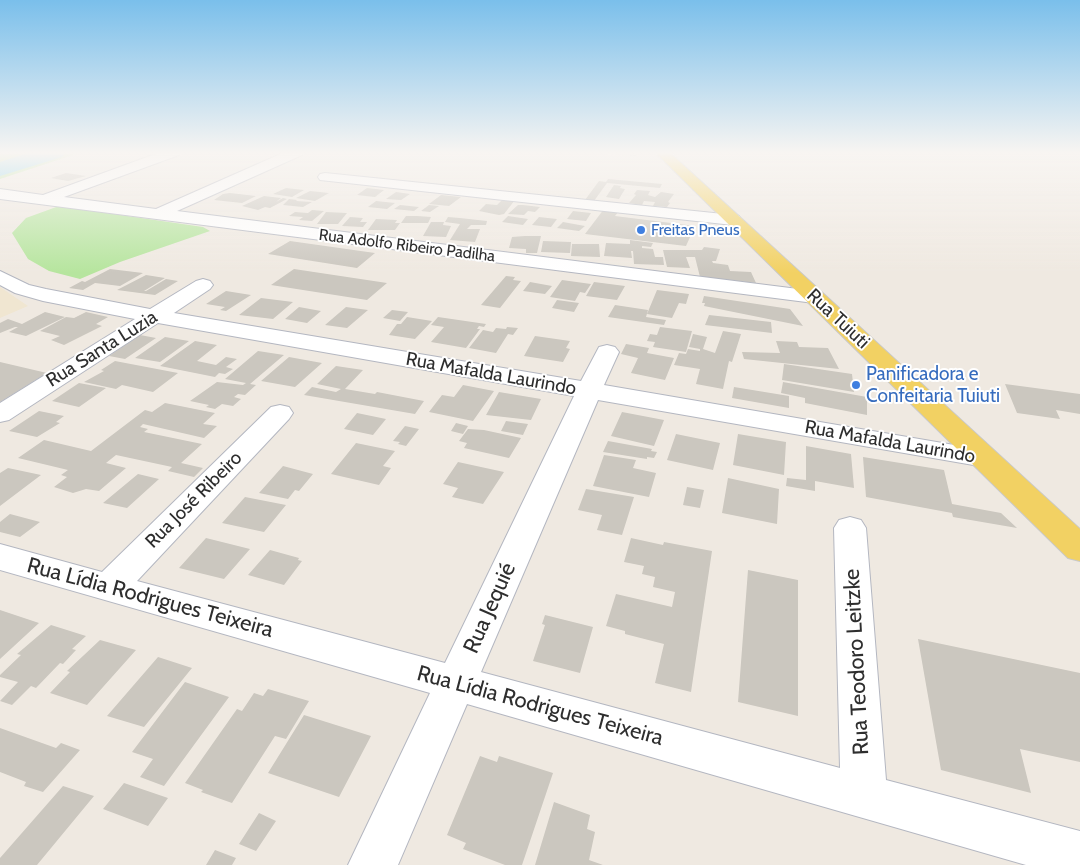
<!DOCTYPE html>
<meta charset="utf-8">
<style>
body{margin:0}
canvas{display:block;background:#efe9e1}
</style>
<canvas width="1080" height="865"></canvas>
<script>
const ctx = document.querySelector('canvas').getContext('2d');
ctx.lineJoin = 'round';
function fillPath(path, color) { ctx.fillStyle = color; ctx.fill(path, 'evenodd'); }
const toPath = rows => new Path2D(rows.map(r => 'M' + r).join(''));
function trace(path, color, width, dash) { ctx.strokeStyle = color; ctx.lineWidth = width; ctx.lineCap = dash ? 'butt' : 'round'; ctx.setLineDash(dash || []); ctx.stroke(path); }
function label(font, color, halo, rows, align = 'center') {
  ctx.font = font + ' Cabin,sans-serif'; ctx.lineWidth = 4; ctx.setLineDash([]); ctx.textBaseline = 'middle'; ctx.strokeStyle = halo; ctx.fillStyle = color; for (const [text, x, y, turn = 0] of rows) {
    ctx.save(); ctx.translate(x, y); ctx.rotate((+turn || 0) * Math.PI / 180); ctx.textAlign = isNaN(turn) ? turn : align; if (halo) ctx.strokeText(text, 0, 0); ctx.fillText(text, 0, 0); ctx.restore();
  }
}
fillPath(toPath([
 [0,287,28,306,0,318]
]), '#f0e6d1');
fillPath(toPath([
 [0,152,82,152,0,179],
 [59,206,203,227,210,231,120,262,80,279,49,271,28,259,12,233,26,218]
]), '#b6e59e');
fillPath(toPath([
 [31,152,65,152,62,157,0,176,0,162,31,152]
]), '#75cff0');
fillPath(toPath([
 [607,152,633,153,637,156,607,154],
 [66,173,86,176,68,181,51,178],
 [608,179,662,184,660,188,607,183,594,201,585,200,599,181,606,182],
 [614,185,621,186,620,188,625,189,619,199,606,197],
 [286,188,304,190,292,197,273,194],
 [367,188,384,190,375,197,357,195],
 [637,190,650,191,648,195,655,197,661,192,674,194,668,202,670,203,667,207,653,206,655,202,644,201,642,205,629,203,636,195,634,194],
 [310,191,329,193,315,201,296,198],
 [396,192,410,194,401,200,386,199],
 [230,193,256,196,242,203,214,200,223,194],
 [441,195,461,197,449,206,429,204],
 [264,196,281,198,276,202,283,198,287,199,270,208,265,207,258,210,242,206],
 [504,198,515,200,504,214,499,215,479,211,486,204,497,205],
 [289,199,297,200,296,201,312,202,303,207,283,205],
 [376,201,395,203,387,209,368,207],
 [400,205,419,207,414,211,394,209],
 [429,205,439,206,430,212,421,211],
 [518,205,523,205,540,207,535,212,528,211,524,215,508,214],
 [604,209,619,211,615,216,695,226,686,246,585,234],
 [312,210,324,211,312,221,299,220,303,217,289,216,295,212,308,213],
 [573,211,591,213,586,221,567,219],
 [326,212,347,213,338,224,317,224],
 [406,216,417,216,431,217,428,223,401,223],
 [508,216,528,219,523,225,502,222],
 [350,217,363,218,360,222,367,222,363,227,342,226],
 [448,217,460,218,487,221,486,225,471,225,467,229,480,229,475,242,450,240,460,224,445,222],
 [539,217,557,219,551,227,532,225],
 [376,219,397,220,395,223,400,223,395,230,368,230],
 [431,222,444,222,443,225,451,226,446,237,423,236],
 [563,222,585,226,579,231,557,228],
 [525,236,541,236,537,253,526,253,526,249,509,248,512,237],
 [630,240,653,243,651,247,642,246,642,248,653,249,655,257,663,257,664,265,634,264,633,251,631,251,632,258,604,256,606,243,630,244],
 [290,241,375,253,357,268,268,254],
 [543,241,571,242,570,253,541,252],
 [572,244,599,244,600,257,571,256],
 [704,247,720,249,716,261,712,261,713,263,728,265,730,271,751,272,756,283,700,277,695,257,686,257,690,268,667,267,663,250,702,250],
 [110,269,143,273,120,286,95,283,83,290,69,288,82,281,85,282],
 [294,269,387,283,367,300,271,285],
 [146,275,165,278,144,291,146,291,166,279,178,281,155,295,117,290],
 [506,276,515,277,513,280,521,281,500,308,481,305],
 [562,280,591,284,585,293,580,292,575,301,550,297],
 [530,282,552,286,545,294,523,291],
 [594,282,625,286,617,300,586,296],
 [657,290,689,294,686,304,679,303,672,318,647,314],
 [226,291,251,295,226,311,220,310,225,307,206,304],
 [704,296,790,309,803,326,704,306,705,303,702,303],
 [261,298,293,302,273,319,239,315],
 [557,300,579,303,574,312,552,308],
 [615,305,648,310,646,317,666,320,664,325,608,317],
 [299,307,321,311,307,323,285,319],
 [346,307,368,310,347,328,325,325],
 [392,310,408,312,400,321,383,318],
 [45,312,65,317,26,336,9,332,18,327,15,327,0,333,0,323,8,319,22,324],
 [86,312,108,317,96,324,102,326,64,345,51,340,60,336,40,331,66,317,74,318],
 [709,315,771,322,772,333,705,325],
 [407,317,432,321,415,339,389,335,397,324,401,324],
 [438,317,486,324,484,327,479,326,477,329,480,329,466,348,431,342,444,327,431,325],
 [507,327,518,328,513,335,508,334,496,353,469,348,483,330,493,332,496,328,506,329],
 [660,327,692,331,686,352,653,347,655,342,647,341,650,334,657,335],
 [723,331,741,334,732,362,729,361,723,389,696,384,700,369,674,365,679,353,686,354,688,349,700,351,700,349,689,347,693,334,707,337,703,349,715,353],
 [140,335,156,338,125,359,109,356],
 [535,336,570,341,566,348,570,349,563,362,524,356],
 [165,337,189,341,160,362,135,358],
 [195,341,217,345,197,361,216,365,226,357,237,359,226,367,233,369,225,374,219,373,215,377,160,366],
 [776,341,797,342,799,347,828,348,839,369,744,359,742,352,780,353],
 [626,344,649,348,647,353,674,358,665,380,631,373,638,358,621,354],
 [258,351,284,355,250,384,256,385,245,395,238,394,234,397,241,399,233,406,222,404,215,409,206,407,209,405,190,401,217,382,243,385,246,383,225,379],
 [289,357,322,363,295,387,261,381],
 [115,361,178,373,153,392,122,385,116,389,84,382,104,371,101,370],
 [0,362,47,373,0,402],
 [784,364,852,374,854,392,782,380],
 [336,366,363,370,345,389,375,394,377,392,424,401,415,414,304,395,312,387,336,392,341,389,317,384],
 [783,382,867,397,867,415,805,403,805,398,781,393],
 [79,383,106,388,79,407,52,401],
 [1005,384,1080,394,1080,414,1056,410,1060,419,1017,413],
 [463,385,494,391,473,421,429,412,442,395,454,397],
 [734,387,789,396,789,408,732,398],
 [499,392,541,399,531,420,486,415],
 [165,403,215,413,203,424,217,426,204,438,143,424,140,427,148,429,144,432,202,444,181,463,203,468,194,477,168,471,172,467,116,455,106,463,126,468,99,491,86,489,73,493,54,487,67,477,61,475,68,470,18,458,44,440,91,451,145,410,152,412],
 [39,411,64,416,56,422,60,423,37,437,9,431],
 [622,412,664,420,654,446,611,436],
 [357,413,386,419,373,435,344,429],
 [506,421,528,424,523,435,501,431],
 [456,423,468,426,463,434,451,431],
 [405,426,419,429,406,446,398,444,400,442,393,441],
 [468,429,484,430,521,438,509,458,464,448,467,443,459,441],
 [676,434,720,443,713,470,667,460],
 [738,434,786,442,784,475,733,465],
 [608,441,652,449,651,451,657,452,654,458,647,457,647,459,603,452],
 [356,443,395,451,383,466,391,468,379,485,331,474],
 [806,446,851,454,854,488,815,481,815,491,786,486,787,478,806,480],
 [604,455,636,460,633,468,656,473,649,497,593,486],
 [863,457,944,470,952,504,1001,513,1017,528,953,517,952,513,866,497],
 [458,462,504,472,483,504,452,497,458,488,443,484],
 [283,466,313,474,299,491,295,490,288,499,259,493],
 [8,468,41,475,0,506,0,473],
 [138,474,159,479,127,508,103,503],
 [728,478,779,489,777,524,722,513],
 [687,487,704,490,700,508,683,505],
 [586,489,634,497,622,535,597,530,602,515,578,510],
 [245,497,286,505,264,532,222,523],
 [10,514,40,522,20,537,0,532,0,522],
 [206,538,250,549,224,579,179,568],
 [631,538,663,545,664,542,712,551,691,692,655,683,664,644,625,634,625,631,606,626,616,594,672,607,675,592,653,587,655,577,642,574,644,566,624,562],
 [270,550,299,558,298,560,302,561,284,585,248,575],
 [748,570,798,580,798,716,738,702],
 [0,610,39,623,0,659],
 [545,615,593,627,580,673,533,661,545,625,542,624],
 [51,625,86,636,72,649,76,650,63,664,60,663,36,688,31,686,12,705,0,701,18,682,0,677,0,675,21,655,17,654],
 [918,639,1080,673,1080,762,1020,749,1031,793,941,770],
 [100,640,136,650,87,705,50,693,70,672,67,671],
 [158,657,192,668,144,727,107,716],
 [185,682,229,697,164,786,140,777,153,759,132,752],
 [268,689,309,701,286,739,275,736,232,803,201,792,203,790,185,783,237,709,242,711,254,693,263,696],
 [304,715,371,736,339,797,268,773],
 [0,728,56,748,61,743,80,750,43,792,24,786,26,782,0,772],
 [480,756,497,762,499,756,553,773,522,865,505,865,463,849,466,843,447,835],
 [124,783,168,798,148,826,103,809],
 [63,786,94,796,37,865,0,865,0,858],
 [554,802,590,815,587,829,595,832,589,860,603,865,535,865],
 [259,813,276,821,256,851,239,844],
 [215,850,236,858,232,865,206,865]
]), '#cbc7bf');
const minor = toPath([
 [161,152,180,152,179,155,64,197,156,209,285,152,303,152,302,155,177,211,814,291,821,293,824,297,821,301,814,303,0,199,0,189,43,195,161,152],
 [325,173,733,215,739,216,741,220,739,224,733,225,320,180,318,177,320,174,325,173],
 [0,271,29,285,46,289,150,309,196,281,203,279,210,281,213,285,210,289,174,313,581,381,599,347,607,345,615,347,619,352,604,385,995,452,999,458,995,464,985,467,598,400,481,672,840,768,834,528,839,520,850,517,861,520,866,528,886,780,1080,831,1080,865,1026,865,467,704,398,865,348,865,430,693,0,570,0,544,102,572,271,407,280,405,289,407,293,413,289,419,137,581,445,663,574,396,158,323,9,420,0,422,0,403,135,319,43,301,15,293,0,285,0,271]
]);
const major = toPath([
 [655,152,669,152,1080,529,1080,561,1068,558,655,152]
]);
trace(minor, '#b4b7c1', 2);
trace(major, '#c9c9c9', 2);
fillPath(minor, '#fff');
fillPath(major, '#f2d163');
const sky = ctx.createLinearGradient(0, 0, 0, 273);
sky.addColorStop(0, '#7abfeb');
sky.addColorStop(0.56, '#f8f5f2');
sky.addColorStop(1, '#f8f5f200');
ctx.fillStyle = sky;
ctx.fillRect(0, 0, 1080, 273);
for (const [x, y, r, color] of [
 [641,230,5,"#3f7fe0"],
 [856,385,5,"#3f7fe0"]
]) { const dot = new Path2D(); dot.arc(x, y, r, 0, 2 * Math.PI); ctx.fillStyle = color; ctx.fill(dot); trace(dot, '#fff', 2); }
label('16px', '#366cbe', '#fff', [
 ["Freitas Pneus",651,230]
], 'left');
label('16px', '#2e2e2e', '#fff', [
 ["Rua Adolfo Ribeiro Padilha",407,246,7]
]);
label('19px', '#2e2e2e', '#fff', [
 ["Rua Tuiuti",838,319,43],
 ["Rua Santa Luzia",102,349,-32],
 ["Rua Mafalda Laurindo",491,374,10],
 ["Rua Mafalda Laurindo",890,442,10],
 ["Rua José Ribeiro",194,500,-45]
]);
label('19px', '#366cbe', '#fff', [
 ["Panificadora e",866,374],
 ["Confeitaria Tuiuti",866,396]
], 'left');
label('22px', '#2e2e2e', '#fff', [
 ["Rua Lídia Rodrigues Teixeira",150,598,15],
 ["Rua Jequié",490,608,-66],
 ["Rua Teodoro Leitzke",857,662,-93],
 ["Rua Lídia Rodrigues Teixeira",540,706,15]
]);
</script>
